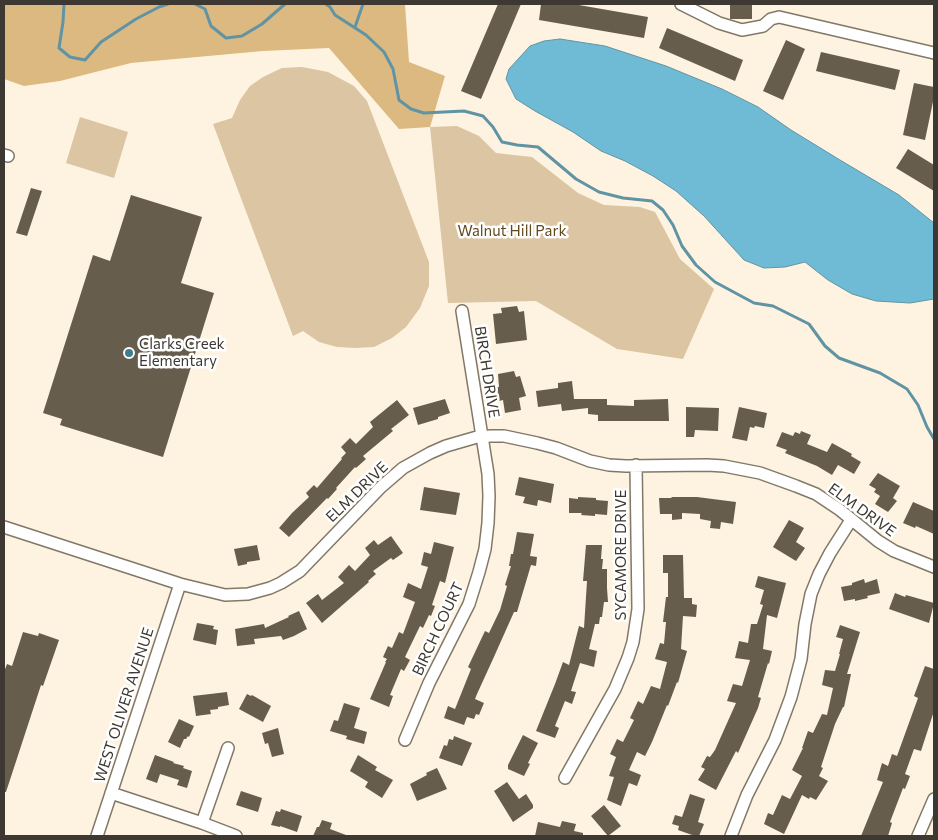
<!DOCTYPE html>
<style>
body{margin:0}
#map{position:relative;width:938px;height:840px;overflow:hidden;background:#fef3e1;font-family:Commissioner,sans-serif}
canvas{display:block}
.frame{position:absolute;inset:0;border:5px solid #3d3932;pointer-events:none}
</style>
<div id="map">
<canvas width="938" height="840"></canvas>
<div class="frame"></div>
</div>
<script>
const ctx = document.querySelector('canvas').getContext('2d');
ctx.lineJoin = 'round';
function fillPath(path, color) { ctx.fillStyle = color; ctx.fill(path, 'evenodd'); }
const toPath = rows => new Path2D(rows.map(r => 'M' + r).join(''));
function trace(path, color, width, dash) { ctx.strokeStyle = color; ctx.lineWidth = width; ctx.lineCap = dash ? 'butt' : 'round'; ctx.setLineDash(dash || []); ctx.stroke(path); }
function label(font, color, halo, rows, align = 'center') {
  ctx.font = font + ' Commissioner,sans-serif'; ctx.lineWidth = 5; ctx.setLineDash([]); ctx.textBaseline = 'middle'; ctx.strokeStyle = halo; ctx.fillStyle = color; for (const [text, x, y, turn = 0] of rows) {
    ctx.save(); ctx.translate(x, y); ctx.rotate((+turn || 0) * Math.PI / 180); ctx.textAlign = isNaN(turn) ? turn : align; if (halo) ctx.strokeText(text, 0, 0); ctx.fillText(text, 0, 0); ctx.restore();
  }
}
fillPath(toPath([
 [302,67,328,72,354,86,367,101,429,262,429,286,420,308,406,327,392,338,374,347,355,348,337,347,319,342,303,331,293,336,213,124,232,118,240,100,250,86,263,77,282,68],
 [80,117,128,132,114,178,66,163],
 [457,126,479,136,496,153,532,157,578,193,604,205,640,207,655,212,680,259,714,289,683,359,617,349,536,301,448,303,430,127]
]), '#dbc5a2');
fillPath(toPath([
 [4,4,405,4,409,62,445,76,430,127,399,129,329,48,263,51,131,63,60,81,24,86,4,79]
]), '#dcb980');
const water = toPath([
 [560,39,605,46,666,66,722,89,758,107,791,130,840,160,899,195,934,223,934,299,910,303,876,301,852,294,828,280,805,262,785,267,764,268,744,260,704,216,676,191,653,176,625,161,601,151,573,132,535,111,516,99,506,79,509,69,530,46,544,41,560,39]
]);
fillPath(water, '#6fbbd5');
trace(water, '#6094a4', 1);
trace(toPath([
 [64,4,63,22,59,48,70,57,85,60,101,42,136,19,159,7,168,4],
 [195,4,205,9,211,26,226,38,242,36,262,24,285,4],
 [326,4,330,7,335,15,366,35,384,52,393,69,399,100,411,109,424,113,464,111,483,116,493,127,502,142,517,145,538,147,576,179,599,192,623,198,652,201,663,210,673,225,682,246,696,265,715,282,754,303,773,306,809,324,825,346,839,358,880,373,907,389,918,405,927,427,934,439],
 [355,27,363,4]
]), '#6094a4', 3);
fillPath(toPath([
 [498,4,521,4,481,99,461,91],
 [541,4,573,4,648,17,644,38,539,20],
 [730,4,752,4,752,19,730,19],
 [667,28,743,60,735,81,659,48],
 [786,40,805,49,783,100,763,91],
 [821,52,900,70,895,90,816,71],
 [914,83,934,87,934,97,925,140,903,135],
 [908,149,934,165,934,191,896,168],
 [31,188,42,191,27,236,16,233],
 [131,195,202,217,181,283,214,293,163,457,60,425,62,419,43,413,93,255,110,261],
 [517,306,519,312,524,311,527,340,496,344,493,314,502,313,501,308],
 [514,371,516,377,520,376,526,396,519,398,521,410,505,413,503,400,499,401,497,387,499,387,498,374],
 [572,381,574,399,607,399,607,405,634,406,634,400,668,399,669,421,598,421,598,415,588,414,588,408,562,411,561,404,538,407,536,391,558,388,558,383],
 [445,399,450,413,438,417,438,419,418,425,413,408],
 [397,400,409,415,391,429,393,431,363,456,366,459,356,468,355,467,336,488,337,489,328,499,327,498,289,537,279,528,292,513,309,497,306,493,314,485,317,488,342,459,341,458,346,453,341,447,350,438,356,444,373,427,370,422],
 [686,407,719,408,718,431,695,430,694,437,686,437],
 [739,407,767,413,764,428,755,426,754,428,750,427,747,441,732,438],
 [801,431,811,435,807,444,827,452,832,443,852,454,851,456,861,462,854,474,838,465,832,475,817,466,785,453,787,450,776,446,782,432,793,436,795,432,800,434],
 [878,473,900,486,893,498,897,501,888,512,875,504,880,496,874,492,876,489,869,485],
 [519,477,554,484,551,503,538,500,537,506,523,503,525,497,515,495],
 [424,487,460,493,456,515,420,510],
 [578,497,596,498,596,500,608,501,607,515,595,514,595,516,581,515,582,513,569,513,569,498,578,499],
 [672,497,697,497,736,502,733,524,721,522,720,529,710,528,711,521,700,519,700,514,682,513,682,519,672,520,672,514,660,514,659,498,671,498],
 [913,502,934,511,934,534,916,526,915,528,903,523],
 [789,520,804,528,796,542,805,548,796,561,773,547],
 [517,532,534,534,530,556,537,557,536,566,531,565,517,612,514,612,493,659,477,694,475,699,484,703,479,715,476,714,474,719,467,717,464,725,444,718,448,706,455,709,471,669,468,667,485,631,489,633,500,610,507,586,505,585,511,566,509,566,511,554,513,554],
 [391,536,403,553,393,560,391,558,373,571,376,574,368,581,369,582,322,623,306,603,318,594,322,600,344,583,338,577,349,565,355,571,370,555,365,548,374,540,378,545],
 [434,542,454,547,445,583,440,581,432,605,435,606,431,616,429,615,423,628,420,626,405,657,410,660,404,671,401,669,390,695,393,696,389,707,370,699,386,662,385,662,387,659,383,657,388,646,392,648,399,632,403,634,415,602,403,597,408,583,421,589,428,567,421,565,424,552,431,554],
 [257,545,260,560,247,562,247,564,238,566,234,549],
 [586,545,602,545,601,559,603,559,602,569,607,569,607,588,608,602,604,602,602,617,600,617,599,624,595,624,589,649,597,651,594,667,580,663,571,691,576,692,572,704,565,701,555,726,559,728,555,738,536,731,555,684,563,662,569,665,579,626,584,628,587,581,583,581],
 [663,555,683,555,684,598,692,598,692,604,697,605,696,617,683,616,681,649,687,651,678,683,677,682,668,706,667,705,652,742,645,756,637,752,629,770,641,775,637,786,629,783,621,806,607,800,614,777,609,776,616,757,610,754,617,739,623,742,634,720,630,718,638,701,643,704,651,686,660,689,667,662,655,659,660,643,664,644,666,622,663,622,666,597,668,597,668,573,663,573],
 [758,576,786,583,777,618,767,615,763,649,772,651,769,664,768,663,758,697,761,698,758,708,738,753,736,751,716,790,698,780,705,769,701,767,707,756,710,757,715,750,736,703,727,701,733,684,742,686,750,660,735,658,739,641,748,643,751,624,757,624,763,605,760,604,764,590,755,587],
 [864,579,865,583,877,579,880,593,867,596,868,598,855,601,855,599,844,601,841,587,852,585,852,583],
 [895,593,905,597,906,595,934,603,929,623,889,609],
 [299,611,307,629,294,636,283,640,281,636,254,639,255,644,237,646,235,629,264,624,265,628,289,617,288,616],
 [197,623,214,626,213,629,218,630,216,645,193,640],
 [840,625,860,632,847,674,851,674,844,707,843,707,835,724,821,767,823,768,819,776,828,781,816,800,810,797,809,799,802,795,784,834,764,824,768,813,773,815,782,795,790,799,802,776,792,770,803,748,802,748,808,731,813,733,822,714,827,715,833,688,822,685,825,670,835,671,840,654,839,654,843,639,836,637],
 [23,632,38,636,39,633,59,640,43,686,41,685,6,792,4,792,4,672,7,664,12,666],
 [925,666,934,669,934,711,921,751,914,749,905,774,910,776,905,789,903,788,890,822,892,823,888,836,861,836,883,782,877,780,882,763,888,766,892,754,897,756,918,698,914,696],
 [227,692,229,705,218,707,218,709,210,710,211,714,196,716,193,696],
 [247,694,251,696,252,695,271,706,263,722,239,709],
 [344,703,360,708,354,728,367,732,364,744,346,739,347,736,330,731,334,720,338,721],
 [179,719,194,726,189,737,188,736,186,739,184,739,180,748,168,742],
 [278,728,284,754,272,757,268,743,265,744,262,733],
 [523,735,538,743,528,763,530,764,524,776,508,769,508,765],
 [454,736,472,743,462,766,439,758,444,745,447,746,449,739,453,740],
 [155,755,174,762,173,763,184,766,183,768,192,771,187,788,177,785,179,780,160,774,157,783,146,779],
 [358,755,377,767,375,770,393,780,382,798,365,787,368,782,350,771],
 [437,768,447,789,417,801,410,784,427,775,426,773],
 [507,782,519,799,526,794,533,805,533,808,513,822,494,791],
 [241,791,262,798,258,812,236,805],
 [690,794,705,799,698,822,704,824,699,836,695,836,678,830,679,826,672,824,675,815,682,817],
 [604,805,621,826,608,836,591,816],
 [281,809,302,816,297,832,280,826,280,827,271,825,276,811,280,812],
 [322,820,332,823,330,829,346,835,346,836,313,836,317,827,319,827],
 [562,821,576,824,574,831,583,833,583,836,535,836,538,822,560,827]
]), '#665d4d');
const street = toPath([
 [681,4,719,23,742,30,763,26,771,19,779,17,934,53],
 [4,155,8,156],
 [4,527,180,584,225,595,248,594,270,588,281,583,300,571,381,487,403,468,430,453,446,446,477,437,491,436,504,436,537,443,556,448,590,461,609,465,626,466,707,465,724,466,760,473,796,486,816,494,840,510,878,541,894,551,934,567],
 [405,740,429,683,469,604,479,572,485,549,488,523,489,496,488,474,462,311],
 [565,778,615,689,628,658,633,642,638,609,636,465],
 [111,793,202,823,236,836],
 [202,823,228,748],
 [97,836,180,584],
 [731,836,747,795,775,740,791,697,801,659,805,624,811,594,819,574,830,553,851,520],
 [918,836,934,799]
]);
trace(street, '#827868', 14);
trace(street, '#fff', 11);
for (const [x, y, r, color] of [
 [129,353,5,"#3e7d91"]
]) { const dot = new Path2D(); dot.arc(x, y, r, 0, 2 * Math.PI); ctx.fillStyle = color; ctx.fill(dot); trace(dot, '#fff', 2); }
label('15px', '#62491d', '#fff', [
 ["Walnut Hill Park",512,231]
]);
label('15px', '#3d3932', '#fff', [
 ["Clarks Creek",139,344],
 ["Elementary",139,361]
], 'left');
label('15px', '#3d3932', '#fff', [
 ["BIRCH DRIVE",487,372,81],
 ["ELM DRIVE",357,492,-44],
 ["ELM DRIVE",862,510,36],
 ["SYCAMORE DRIVE",621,555,-90],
 ["BIRCH COURT",438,629,-65],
 ["WEST OLIVER AVENUE",124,705,-72]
]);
</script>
